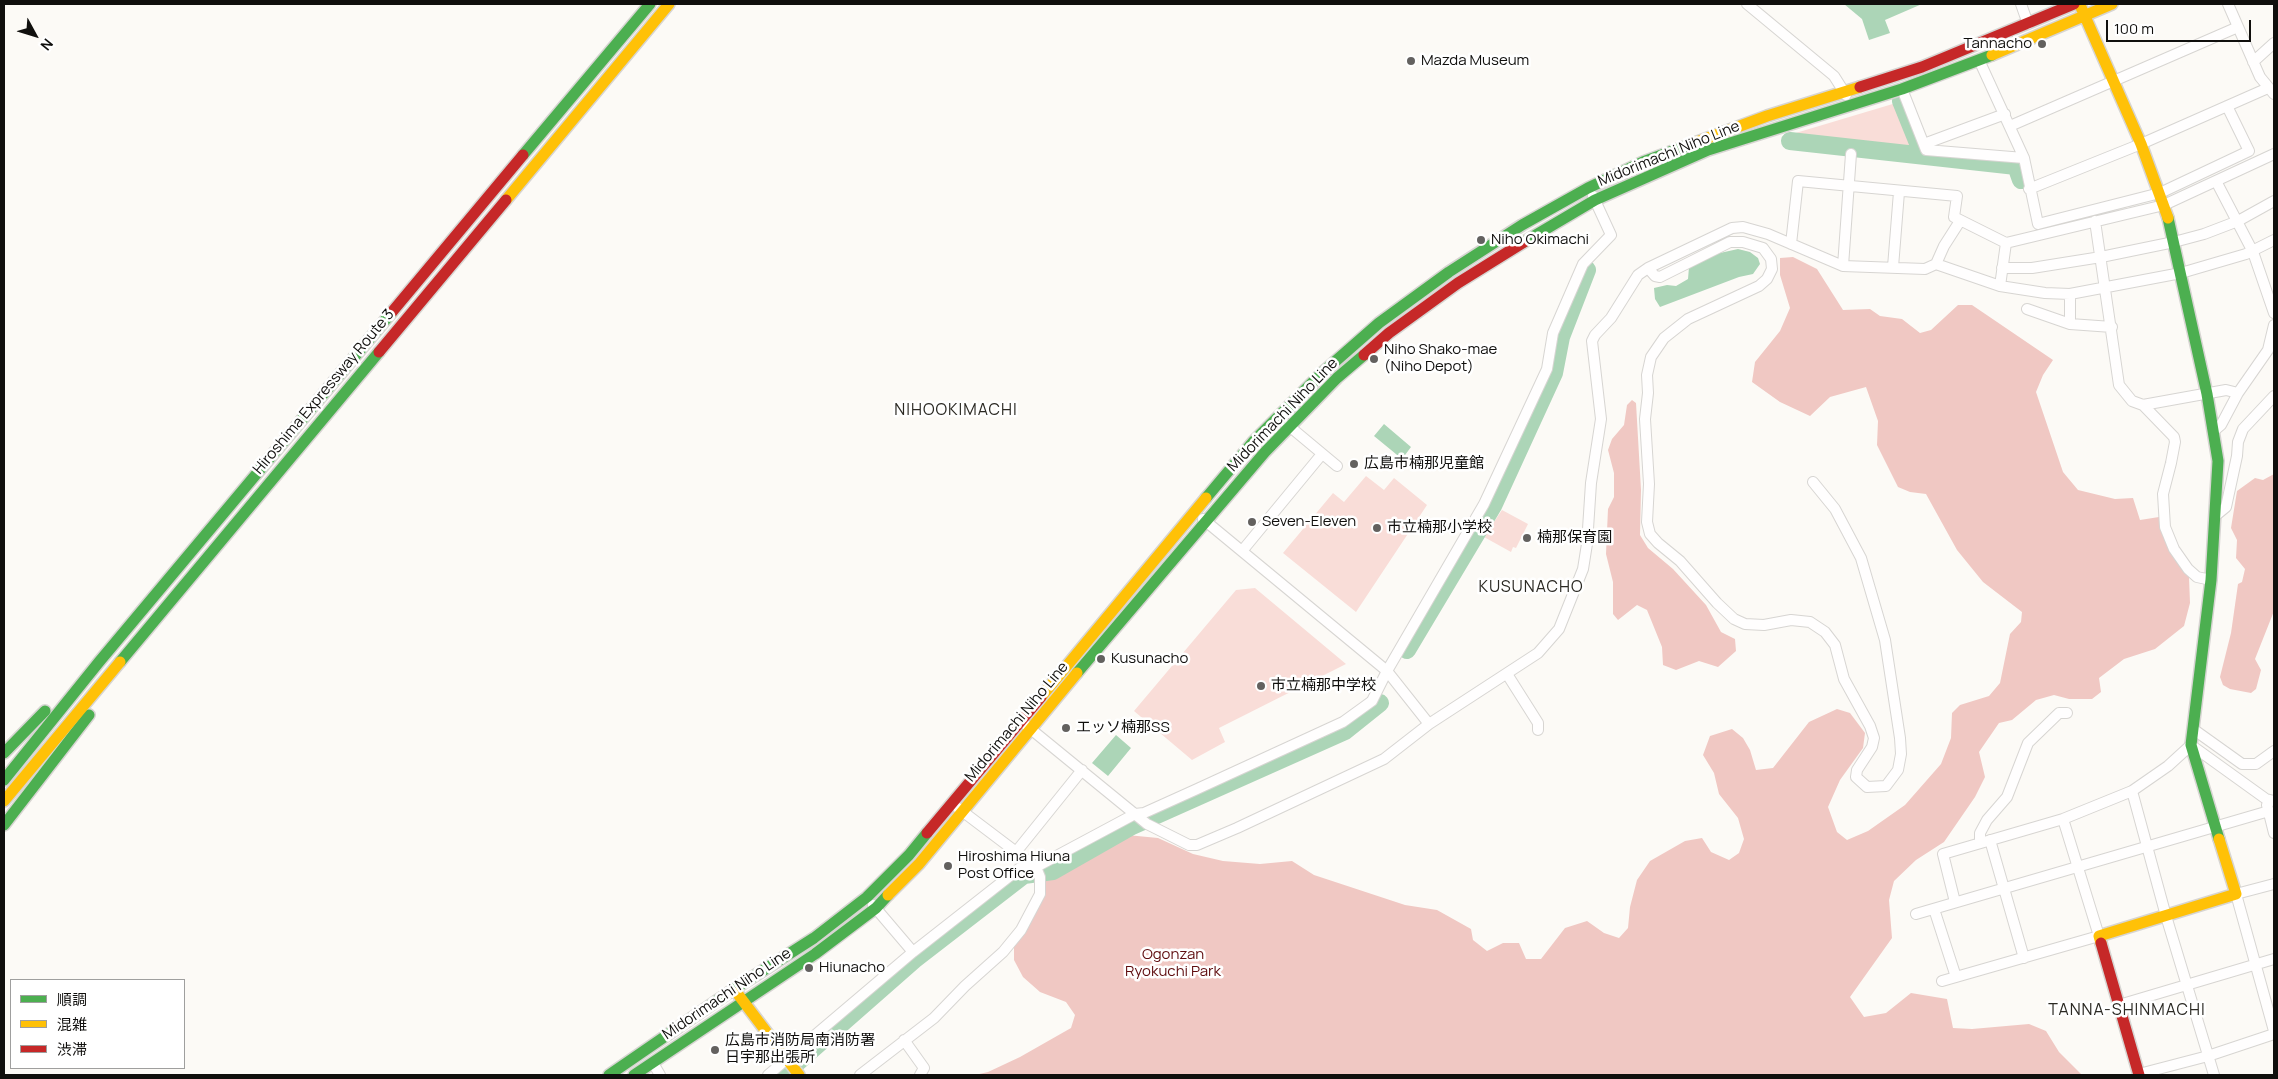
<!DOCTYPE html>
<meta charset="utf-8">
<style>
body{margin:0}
#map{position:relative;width:2278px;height:1079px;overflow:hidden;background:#fcfaf6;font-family:Manrope,"Noto Sans JP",sans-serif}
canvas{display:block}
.frame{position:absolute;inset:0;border:5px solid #100f0d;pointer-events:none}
.legend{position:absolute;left:10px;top:979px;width:175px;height:90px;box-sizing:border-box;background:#fff;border:1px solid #9f9f9e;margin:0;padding:6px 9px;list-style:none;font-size:15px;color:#100f0d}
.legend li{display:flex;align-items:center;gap:10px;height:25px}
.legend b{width:25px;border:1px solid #9f9f9e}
.north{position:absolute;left:10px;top:10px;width:50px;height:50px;-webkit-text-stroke:4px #fff;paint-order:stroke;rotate:129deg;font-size:14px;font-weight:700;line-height:20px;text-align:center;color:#100f0d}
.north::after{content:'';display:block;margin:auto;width:18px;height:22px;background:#100f0d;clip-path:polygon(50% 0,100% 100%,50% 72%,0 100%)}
.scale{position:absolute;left:2106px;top:20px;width:145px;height:22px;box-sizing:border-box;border:2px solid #100f0d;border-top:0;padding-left:6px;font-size:15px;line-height:18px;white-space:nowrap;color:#100f0d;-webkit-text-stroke:4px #fff;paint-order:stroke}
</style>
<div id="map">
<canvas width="2278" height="1079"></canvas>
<div class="frame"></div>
<ul class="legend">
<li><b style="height:6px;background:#4caf50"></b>順調</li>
<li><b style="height:6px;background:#ffc107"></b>混雑</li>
<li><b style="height:6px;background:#c62828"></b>渋滞</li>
</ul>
<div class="north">N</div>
<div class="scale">100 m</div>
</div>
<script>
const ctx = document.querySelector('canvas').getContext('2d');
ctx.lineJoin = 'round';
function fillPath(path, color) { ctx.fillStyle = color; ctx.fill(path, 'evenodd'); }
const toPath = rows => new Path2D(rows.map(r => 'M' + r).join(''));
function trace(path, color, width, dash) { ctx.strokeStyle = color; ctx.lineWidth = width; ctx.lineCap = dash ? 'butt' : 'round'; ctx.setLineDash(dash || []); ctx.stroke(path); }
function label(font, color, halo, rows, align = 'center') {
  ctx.font = font + ' Manrope,"Noto Sans JP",sans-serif'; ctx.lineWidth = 5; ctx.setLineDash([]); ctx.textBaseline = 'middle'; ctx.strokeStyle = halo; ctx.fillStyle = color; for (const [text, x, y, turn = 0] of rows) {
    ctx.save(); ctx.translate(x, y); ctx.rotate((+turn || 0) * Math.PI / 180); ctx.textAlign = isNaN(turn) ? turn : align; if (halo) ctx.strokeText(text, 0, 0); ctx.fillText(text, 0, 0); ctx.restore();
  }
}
fillPath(toPath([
 [1896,103,1914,145,1912,149,1790,137,1789,135],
 [1366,476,1384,490,1394,478,1427,505,1356,612,1283,553,1333,493,1344,502],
 [1502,510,1528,524,1516,548,1513,547,1511,552,1484,537],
 [1255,588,1346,664,1219,728,1225,742,1192,760,1134,711,1236,590]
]), '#f9ddd8');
fillPath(toPath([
 [1793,257,1817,269,1843,310,1870,309,1880,316,1902,319,1920,333,1931,330,1958,305,1972,305,2053,360,2043,375,2036,392,2063,472,2078,490,2115,499,2133,498,2140,520,2159,517,2173,550,2189,577,2190,603,2184,626,2155,649,2124,659,2099,678,2101,692,2092,699,2069,699,2054,695,2036,700,2012,720,1999,723,1979,752,1985,777,1975,797,1944,842,1916,860,1894,881,1889,900,1892,938,1850,997,1864,1017,1886,1013,1911,993,1947,999,1953,1028,1972,1029,2029,1024,2046,1031,2059,1052,2082,1075,975,1075,988,1072,1020,1057,1071,1028,1075,1015,1066,1002,1040,992,1023,977,1014,960,1014,946,1043,893,1046,875,1057,871,1094,849,1127,835,1158,838,1193,854,1223,861,1260,864,1292,861,1314,875,1405,905,1437,910,1471,929,1473,940,1487,951,1503,943,1519,943,1526,959,1541,959,1565,928,1587,921,1604,933,1619,938,1628,928,1630,907,1637,880,1650,861,1685,841,1702,838,1711,852,1729,860,1739,853,1744,839,1738,818,1719,794,1714,773,1703,755,1710,736,1732,729,1743,738,1750,750,1756,770,1773,768,1809,722,1837,709,1850,713,1865,733,1863,748,1840,780,1828,807,1837,832,1847,840,1868,831,1905,805,1941,764,1951,738,1952,713,1960,705,1989,696,2000,683,2010,634,2021,622,2022,612,1983,582,1957,550,1926,494,1910,492,1898,487,1877,445,1878,421,1866,387,1830,397,1810,416,1780,402,1752,382,1755,362,1780,331,1790,308,1780,275,1780,258],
 [1632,400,1636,403,1641,490,1640,535,1648,548,1673,569,1706,605,1721,632,1735,639,1736,651,1718,667,1699,661,1676,670,1663,665,1662,647,1647,610,1637,605,1618,620,1613,614,1613,582,1606,554,1608,509,1614,497,1614,473,1608,450,1612,439,1624,425,1627,405],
 [2274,474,2274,611,2255,659,2261,670,2256,689,2251,693,2230,689,2223,685,2220,677,2231,633,2238,584,2242,582,2245,569,2236,558,2237,540,2231,528,2237,491,2255,478,2263,480]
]), '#f0c8c3');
fillPath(toPath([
 [1844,4,1922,4,1885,20,1890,33,1869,40,1862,19],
 [1738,249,1750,252,1758,258,1760,264,1753,274,1739,277,1660,307,1655,299,1654,288,1667,285,1676,286,1688,279,1689,267,1720,253],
 [1384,424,1411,447,1402,459,1374,436],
 [1116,735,1131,748,1108,776,1092,763]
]), '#acd5b7');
trace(toPath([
 [1901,101,1918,143],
 [1790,141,2016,166,2021,180],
 [1407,650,1493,506,1554,373,1561,337,1587,270],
 [783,1075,914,960,1024,875,1053,871,1132,826,1345,731,1380,703]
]), '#acd5b7', 18);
const street = toPath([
 [1747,4,1834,76,1846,95],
 [2021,4,2028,24],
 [2228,4,2260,77,2274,94],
 [1979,60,2024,158,2038,224,2160,193,2249,151,2227,106],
 [2253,62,2274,43],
 [1902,89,1926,150,2024,158],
 [2010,126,2238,27],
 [1924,144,2005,114],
 [2216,181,2253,252,2274,313],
 [2029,189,2141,144,2268,88],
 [2095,221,2119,385,2132,401,2143,405,2174,437,2175,442,2171,463,2163,494,2165,527,2174,549,2188,569,2197,577,2211,580],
 [1791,244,1798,181,1957,196,1954,217,2006,243,2164,205,2274,154],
 [1936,264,2000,286,2045,293,2070,294,2181,273,2246,254,2274,240],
 [1843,266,1851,154],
 [1893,267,1899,192],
 [1648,268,1655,276,1660,277,1730,242,1743,242,1763,248,1771,259,1772,269,1767,279,1759,286,1688,319,1664,338,1651,357,1647,375,1648,393,1645,419,1649,484,1647,522,1650,534,1658,543,1680,561,1717,603,1734,619,1745,624,1764,625,1791,620,1810,622,1825,632,1835,645,1844,679,1870,726,1874,738,1872,747,1857,770,1856,777,1867,787,1886,786,1898,770,1901,754,1900,738,1885,640,1861,558,1835,509,1813,482],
 [2002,268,2032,268,2101,257,2174,242,2204,234,2238,221,2274,201],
 [2000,286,2006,243],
 [2070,294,2070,324],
 [2027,309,2070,324,2112,327],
 [2143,405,2226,390,2238,393],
 [1289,426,1337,466],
 [2215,430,2221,425,2238,393,2268,350,2274,325],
 [2215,516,2226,507,2237,456,2238,442,2243,429,2274,396],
 [1203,519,1387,671,1429,724],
 [1242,551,1322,454],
 [1507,674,1538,723,1538,730],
 [1027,726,1147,824,1189,845,1197,845,1237,828,1384,759,1429,724,1538,653,1559,629,1583,569,1587,544,1591,483,1601,419,1592,341,1595,335,1611,318,1638,275,1648,268,1732,228,1743,227,1768,234,1843,266,1925,269,1936,264,1944,246,1960,221],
 [2193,729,2242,764,2256,764,2274,751],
 [2132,791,2166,916,2214,1075],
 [2267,805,2274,833],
 [1990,840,2024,958],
 [1980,843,1980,833,1987,820,2007,797,2028,743,2059,713,2067,713],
 [1016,852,1082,770],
 [2274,884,2236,894,2274,1031],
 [1955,902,1943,854,2063,819,2132,791,2168,766,2191,745,2266,799,2274,801],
 [873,905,913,952],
 [1934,909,1956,977],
 [1916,914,2269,811],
 [1942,981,2099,936,2063,819],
 [2119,1005,2274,959],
 [904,1040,924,1068,920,1075],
 [653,1063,660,1075],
 [2139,1074,2208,1056,2274,1034],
 [768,1075,913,952,1020,868,1036,867,1135,814,1144,813,1195,790,1343,722,1372,701,1387,671,1484,504,1547,369,1553,333,1583,264,1611,235,1593,196],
 [860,1075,934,1018,965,986,1003,952,1021,930,1040,894,1040,877,1036,867,958,808]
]);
const fast = toPath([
 [523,155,650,4],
 [2168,218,2207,394,2218,461,2211,580,2191,745,2219,839],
 [1524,242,1595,200,1708,150,1902,89,1992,55],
 [1206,498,1253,442,1322,373,1379,323,1449,272,1522,225,1588,188,1643,162,1689,145],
 [120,662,379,352],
 [1077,673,1265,452,1337,378,1364,355],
 [4,753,45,711],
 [4,780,99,662,392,312],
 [4,825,89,715],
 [609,1075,734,989,814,938,867,897,909,855,927,833],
 [634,1075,815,954,876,908,888,895]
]);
const slow = toPath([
 [2080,5,2141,144,2168,218],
 [1992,55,2112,4],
 [1689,145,1767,116,1860,87],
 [506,200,669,4],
 [1041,697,1206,498],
 [4,801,120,662],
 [888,895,919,864,1077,673],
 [2101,943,2099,936,2236,894,2219,839],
 [737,993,799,1075]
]);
const jam = toPath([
 [1860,87,1922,67,2074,4],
 [392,312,523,155],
 [379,352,506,200],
 [1364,355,1389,333,1458,283,1524,242],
 [927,833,1041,697],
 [2101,943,2139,1075]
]);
trace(street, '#d7d5d2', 12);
trace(fast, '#d7d5d2', 14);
trace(slow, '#d7d5d2', 14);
trace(jam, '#d7d5d2', 14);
trace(street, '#fffefe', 10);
trace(fast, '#4caf50', 11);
trace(slow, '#ffc107', 11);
trace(jam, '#c62828', 11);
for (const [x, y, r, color] of [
 [2042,44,5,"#63615f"],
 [1411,61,5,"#63615f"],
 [1481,240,5,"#63615f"],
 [1374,359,5,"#63615f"],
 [1354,464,5,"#63615f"],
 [1252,522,5,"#63615f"],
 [1377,528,5,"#63615f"],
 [1527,538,5,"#63615f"],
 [1101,659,5,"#63615f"],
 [1261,686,5,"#63615f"],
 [1066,728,5,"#63615f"],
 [948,866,5,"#63615f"],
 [809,968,5,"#63615f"],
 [715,1050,5,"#63615f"]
]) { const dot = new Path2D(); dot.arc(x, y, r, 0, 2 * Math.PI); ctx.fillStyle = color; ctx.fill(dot); trace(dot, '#fff', 2); }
label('15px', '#100f0d', '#fff', [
 ["Tannacho",2032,44,"right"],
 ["Mazda Museum",1421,61],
 ["Niho Okimachi",1491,240],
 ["Niho Shako-mae",1384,350],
 ["(Niho Depot)",1384,367],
 ["広島市楠那児童館",1364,464],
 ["Seven-Eleven",1262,522],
 ["市立楠那小学校",1387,528],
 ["楠那保育園",1537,538],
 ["Kusunacho",1111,659],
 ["市立楠那中学校",1271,686],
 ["エッソ楠那SS",1076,728],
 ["Hiroshima Hiuna",958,857],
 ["Post Office",958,874],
 ["Hiunacho",819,968],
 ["広島市消防局南消防署",725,1041],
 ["日宇那出張所",725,1058]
], 'left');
label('15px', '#100f0d', '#fff', [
 ["Midorimachi Niho Line",1669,154,-22],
 ["Hiroshima Expressway Route 3",324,392,-50],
 ["Midorimachi Niho Line",1283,415,-46],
 ["Midorimachi Niho Line",1017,722,-50],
 ["Midorimachi Niho Line",727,994,-34]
]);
label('15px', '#5f0d0f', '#fff', [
 ["Ogonzan",1173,955],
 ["Ryokuchi Park",1173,972]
]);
ctx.letterSpacing = '1px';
label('16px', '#2b2923', '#fff', [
 ["NIHOOKIMACHI",956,411],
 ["KUSUNACHO",1531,588],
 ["TANNA-SHINMACHI",2127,1011]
]);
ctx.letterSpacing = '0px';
</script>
